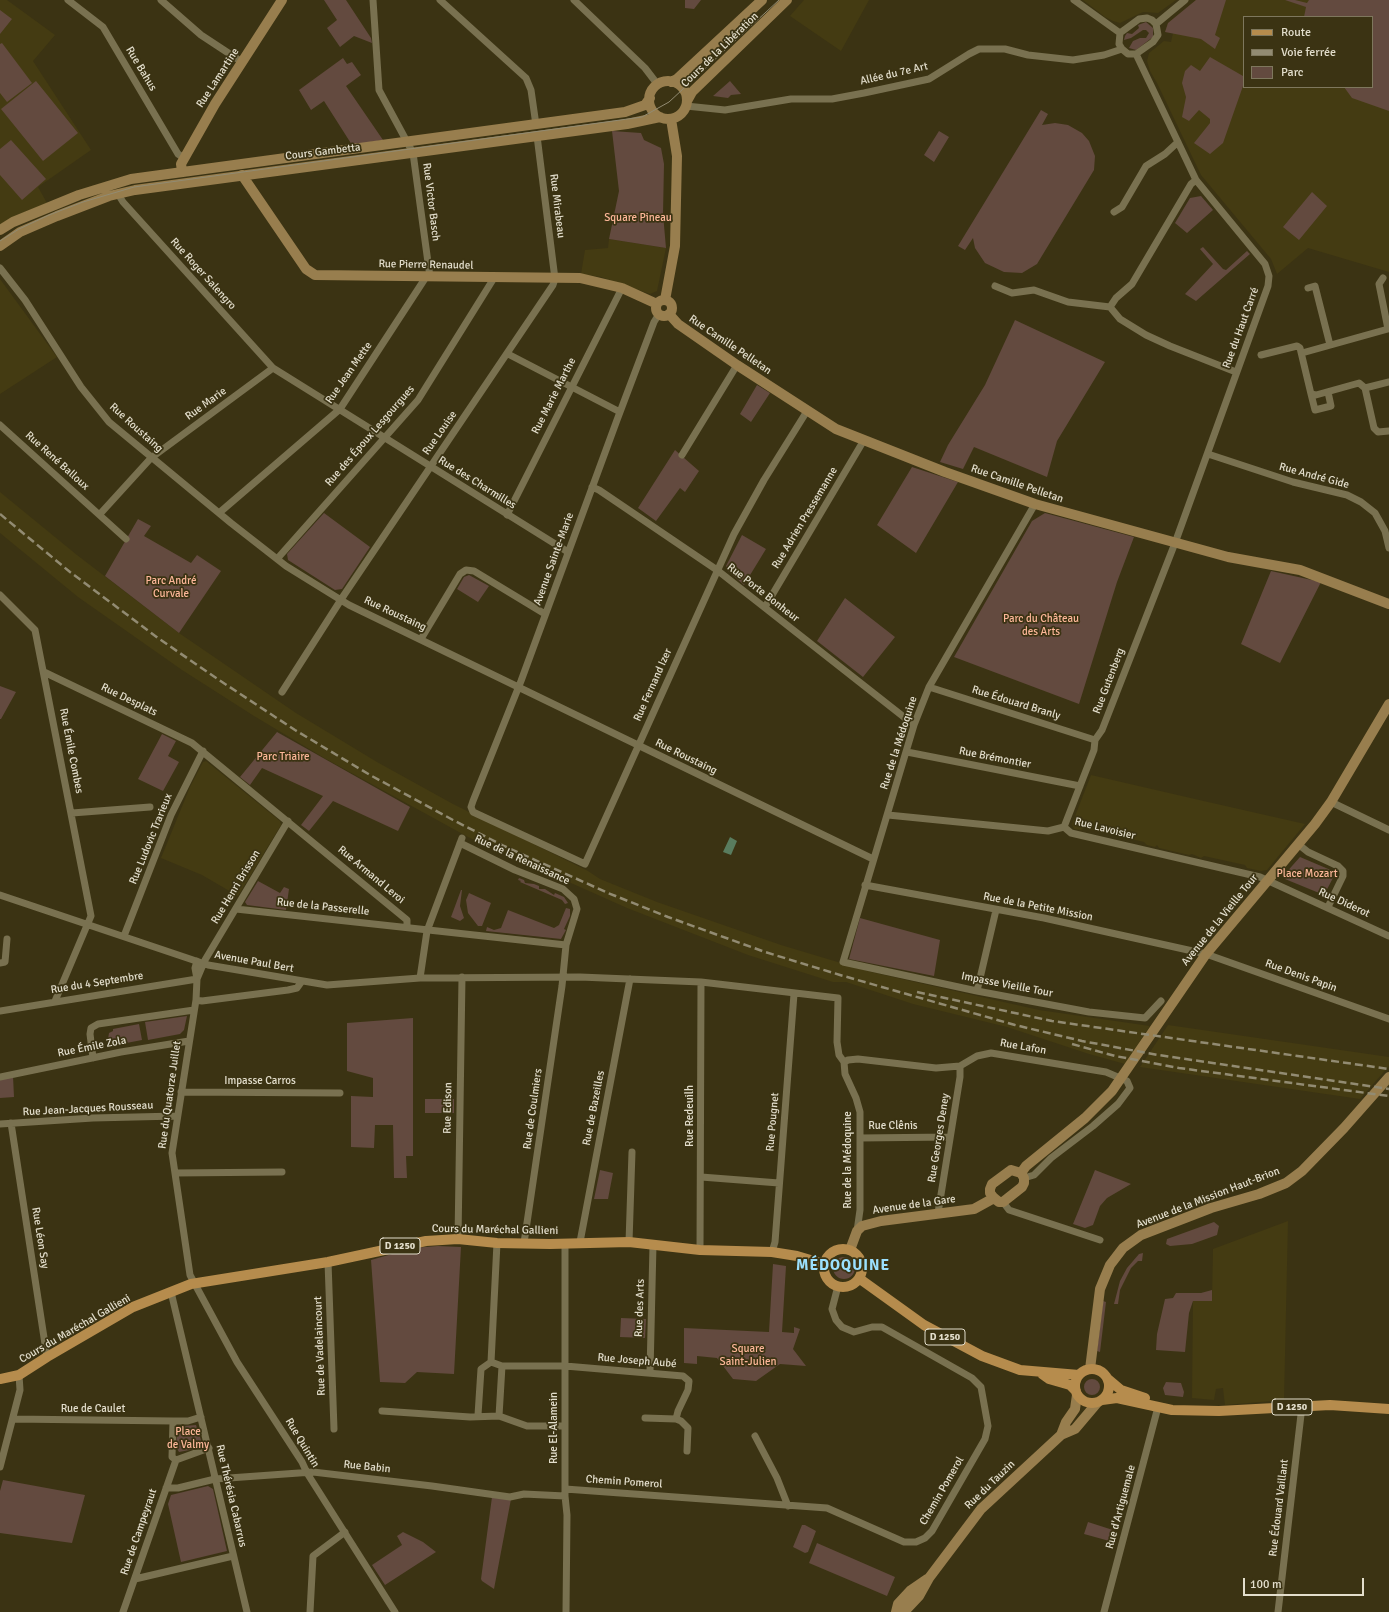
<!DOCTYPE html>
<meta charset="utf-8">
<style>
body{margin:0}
#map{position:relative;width:1389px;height:1612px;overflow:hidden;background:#3b3313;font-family:Signika,sans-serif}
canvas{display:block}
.legend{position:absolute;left:1243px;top:16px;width:130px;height:72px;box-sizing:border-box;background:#3b3313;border:1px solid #7e775d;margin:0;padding:5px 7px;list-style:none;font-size:12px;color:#e3decc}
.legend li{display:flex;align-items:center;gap:8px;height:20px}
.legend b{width:20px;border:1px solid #7e775d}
.scale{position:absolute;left:1243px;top:1578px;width:121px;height:18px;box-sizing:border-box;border:2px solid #e3decc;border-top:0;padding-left:5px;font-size:12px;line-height:14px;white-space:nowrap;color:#e3decc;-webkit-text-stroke:3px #3b3313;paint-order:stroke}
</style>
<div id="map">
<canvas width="1389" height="1612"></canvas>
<ul class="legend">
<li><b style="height:5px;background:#b68c4d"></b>Route</li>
<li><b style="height:5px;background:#928b72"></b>Voie ferrée</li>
<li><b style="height:11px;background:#634a3f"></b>Parc</li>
</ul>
<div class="scale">100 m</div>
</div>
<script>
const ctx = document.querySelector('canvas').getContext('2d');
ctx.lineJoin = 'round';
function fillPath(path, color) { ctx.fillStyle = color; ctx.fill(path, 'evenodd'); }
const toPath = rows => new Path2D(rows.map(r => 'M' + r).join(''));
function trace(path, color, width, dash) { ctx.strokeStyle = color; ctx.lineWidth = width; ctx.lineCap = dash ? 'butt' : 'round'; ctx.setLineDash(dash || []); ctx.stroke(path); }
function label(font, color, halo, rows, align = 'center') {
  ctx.font = font + ' Signika,sans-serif'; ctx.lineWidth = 3.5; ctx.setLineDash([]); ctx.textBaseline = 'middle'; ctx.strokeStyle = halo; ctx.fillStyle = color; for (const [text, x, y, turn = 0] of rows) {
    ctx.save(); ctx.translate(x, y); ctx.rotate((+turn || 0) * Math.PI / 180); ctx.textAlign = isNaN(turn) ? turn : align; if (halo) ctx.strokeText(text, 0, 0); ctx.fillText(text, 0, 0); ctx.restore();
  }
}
fillPath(toPath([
 [0,0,7,0,55,35,33,61,91,150,38,187,47,203,17,215,0,225],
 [804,0,869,0,841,51,790,16],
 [1083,0,1176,0,1158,13,1143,12,1120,23,1113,21,1105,17],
 [1196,0,1389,0,1389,272,1308,248,1277,274,1271,259,1201,175,1157,83,1150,71,1147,61,1149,53,1164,41,1171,42,1173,33,1165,32,1168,23],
 [1244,17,1372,17,1372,87,1244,87],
 [609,239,666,248,657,291,650,294,601,277,581,274,585,250,608,248],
 [0,279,57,357,0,394],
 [0,492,77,555,179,633,296,713,377,762,453,804,588,871,600,879,657,902,781,945,871,972,1039,1010,1150,1026,1125,1064,1089,1054,1007,1027,913,1004,846,982,833,982,748,955,627,908,468,837,326,759,254,716,182,670,78,597,0,533],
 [206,761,280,821,281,825,238,896,202,875,161,858,190,787,203,762],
 [1091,775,1208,802,1305,824,1267,870,1261,871,1247,868,1245,865,1204,856,1201,858,1192,854,1189,855,1159,848,1157,845,1155,847,1147,845,1144,842,1084,828,1081,830,1074,829,1072,824],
 [1168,1025,1389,1057,1389,1066,1360,1099,1140,1067],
 [1288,1221,1284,1400,1225,1405,1223,1388,1216,1389,1214,1400,1192,1398,1193,1301,1212,1301,1213,1249]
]), '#443b12');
fillPath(toPath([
 [324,0,346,0,371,38,372,43,354,36,340,47,327,28,337,20],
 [685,0,701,0,694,9,685,8],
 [1196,0,1226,0,1215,35,1220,38,1215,49,1201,39,1165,32,1168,23],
 [1285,0,1295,0,1307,3,1309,0,1389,0,1389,111,1352,98,1344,87,1372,87,1372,17,1304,17,1306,7],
 [0,10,12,19,0,34],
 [1146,22,1153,28,1153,37,1136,50,1129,48,1133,41,1140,38,1146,38,1149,33,1146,30,1143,30,1131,38,1124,40,1125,36,1127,33,1132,34,1139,28,1138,25],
 [2,43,32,83,7,102,0,93,0,44],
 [1210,57,1243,76,1243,86,1223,143,1210,154,1194,143,1210,123,1210,119,1199,110,1189,121,1182,117,1186,97,1182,83,1185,71,1191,65,1200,71],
 [343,58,347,64,352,62,361,75,346,86,383,140,352,145,324,101,311,110,299,90],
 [36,81,78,133,43,161,1,109],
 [730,81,741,94,731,95,728,98,713,96],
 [1041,110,1048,114,1042,125,1055,123,1068,125,1082,133,1089,141,1095,156,1094,170,1037,264,1022,273,1004,272,985,263,975,248,973,238,965,250,958,246],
 [612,131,641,133,644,140,661,148,664,164,663,214,666,248,609,239,619,191],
 [939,131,949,137,934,162,924,155],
 [11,140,46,179,22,200,0,175,0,149],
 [1312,192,1327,206,1299,240,1283,227],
 [1201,196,1213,210,1187,233,1175,223,1190,198],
 [1203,247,1223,269,1226,270,1247,251,1250,254,1196,301,1185,294,1213,264,1200,249],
 [1015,320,1105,362,1057,441,1047,477,974,447,963,469,940,462,948,445,985,385],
 [757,385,770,393,751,422,740,414],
 [675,450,699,471,685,492,680,488,656,521,638,508],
 [912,467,958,482,916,553,877,525],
 [324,513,370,547,342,589,335,590,288,560,287,554],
 [1045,513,1134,537,1117,582,1079,704,954,657,1032,521],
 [138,519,151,526,144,536,191,563,197,555,221,571,179,633,105,576],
 [742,535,766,549,744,585,728,571,726,566],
 [1271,571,1321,582,1280,663,1241,644],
 [469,575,489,586,478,602,457,589,464,577],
 [845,598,895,637,863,677,817,641],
 [0,686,16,692,1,719,0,719],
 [277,732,410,807,398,831,333,801,309,831,301,825,323,796,262,768,250,785,240,777],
 [162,734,176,741,168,756,179,762,163,791,138,779],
 [1300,857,1333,871,1334,876,1324,895,1285,879,1284,875],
 [519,878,524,880,525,883,534,884,539,886,539,889,545,889,554,895,555,893,564,897,568,903,565,904,562,900,520,882,521,881,518,880],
 [258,881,280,893,284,887,289,889,286,910,247,905,245,902],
 [461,890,462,890,460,906,464,918,460,921,451,917],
 [469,893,491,903,482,926,478,926,468,913,466,900],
 [566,908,570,909,570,916,564,929,566,930,561,939,486,931,487,927,494,930,501,928,508,910,554,928,559,925],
 [860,918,940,940,934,976,849,959],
 [187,1016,184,1030,180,1034,148,1040,145,1022],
 [413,1018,413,1156,406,1156,407,1178,394,1178,393,1125,375,1125,374,1148,351,1147,351,1096,373,1097,373,1078,347,1071,347,1023],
 [139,1024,142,1040,116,1045,108,1039,109,1033,113,1031,113,1029],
 [13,1076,14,1097,0,1098,0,1079],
 [425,1099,454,1099,454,1113,425,1113],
 [600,1170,613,1173,608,1199,594,1199],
 [1095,1170,1131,1184,1107,1198,1100,1206,1093,1225,1085,1228,1073,1224],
 [1214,1222,1219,1226,1217,1235,1192,1244,1170,1246,1166,1244,1167,1239],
 [438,1246,461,1247,454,1374,417,1372,405,1383,380,1382,371,1260,413,1248],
 [1143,1253,1142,1261,1138,1261,1131,1268,1120,1290,1118,1304,1114,1304,1120,1281,1127,1268,1139,1254],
 '833 1268a11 11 0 1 1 22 0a11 11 0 1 1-22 0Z',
 [773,1264,786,1266,782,1332,794,1333,794,1327,800,1329,793,1349,806,1366,780,1364,756,1381,733,1379,717,1358,697,1356,697,1364,684,1363,684,1328,769,1332],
 [1212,1290,1212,1301,1193,1301,1189,1313,1185,1352,1156,1350,1157,1334,1165,1299,1173,1298,1176,1293,1201,1293],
 [1103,1301,1106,1302,1100,1352,1097,1351],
 [621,1318,646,1319,645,1338,620,1337],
 '1084 1387a8 8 0 1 1 16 0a8 8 0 1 1-16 0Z',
 [1166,1382,1181,1383,1184,1392,1183,1397,1165,1395,1163,1388],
 [196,1425,201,1440,200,1446,195,1449,179,1452,176,1447,177,1431,184,1426],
 [3,1480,85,1495,72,1543,0,1533,0,1491],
 [208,1486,213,1489,227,1551,181,1562,168,1504,171,1495],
 [492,1497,511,1499,494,1589,482,1581,481,1579],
 [1088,1522,1116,1531,1113,1542,1084,1534],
 [802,1525,805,1525,816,1531,808,1552,805,1553,793,1547],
 [403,1532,423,1542,436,1552,385,1585,372,1565,402,1545,397,1536],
 [817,1543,895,1577,887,1596,809,1563]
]), '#634a3f');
fillPath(toPath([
 [730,837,737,841,731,855,723,852]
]), '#597c5e');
trace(toPath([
 [68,0,103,27,178,154,184,158],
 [161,0,201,35,242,62],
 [373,0,379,90,413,153,430,277],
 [440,0,526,78,531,90,536,125],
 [574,0,645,68,658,85],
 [1074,0,1120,33],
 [1147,18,1152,20,1156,24,1158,35,1153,42,1136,54,1128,54,1122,49,1119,44,1120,33,1139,19,1147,18],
 [1156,24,1185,0],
 [686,106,725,110,791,99,832,99,864,93,929,79,969,54,979,49,1005,49,1028,55,1073,60,1104,55,1122,49],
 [1196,180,1191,184,1132,284,1116,298,1110,307,1120,319,1146,335,1170,346,1236,372],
 [118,194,123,202,273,368,568,552],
 [1114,212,1122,207,1146,166,1165,154,1178,142],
 [0,268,25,300,81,387,109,422,231,523,286,566,349,605,873,859],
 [995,286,1012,293,1034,290,1068,302,1110,307],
 [1308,288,1315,286,1330,345],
 [659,314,654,322,617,420,521,681,473,801,471,807,473,812,585,864,734,534,764,480,807,411],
 [1302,353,1388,329,1379,284,1383,278],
 [508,354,620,412],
 [1261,355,1297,346,1300,348,1311,394,1316,395,1359,383,1365,388,1389,382],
 [1365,388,1374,428,1378,432,1389,431],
 [1311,394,1315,410,1331,406,1328,392],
 [0,425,126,539],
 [1208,454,1293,482,1347,495,1361,502,1375,513,1385,531,1389,548],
 [682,455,737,365],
 [592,487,599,490,717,570,914,725],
 [1035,504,929,687,914,725,843,962,977,991,1089,1012,1145,1018,1161,1001],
 [219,513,340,409,426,277],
 [100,514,151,458,273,368],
 [507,515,622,288],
 [277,559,418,400,494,278],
 [0,595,35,630,91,916,55,1001],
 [765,607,864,440],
 [421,639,460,574,466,570,474,571,545,614],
 [44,672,192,743,407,920,407,927],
 [929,687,1095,740],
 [282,692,344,595,553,285,555,279,537,136],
 [907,752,1080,786],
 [1331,802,1389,830],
 [72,813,150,807],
 [888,815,1048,831,1064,827],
 [1064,827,1094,750,1095,740,1102,730,1175,543,1268,286,1269,276,1265,264,1196,180,1136,54],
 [1064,827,1071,833,1260,877,1389,936],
 [460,843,515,870,563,889,574,899,577,909,566,945,562,986,524,1243],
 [1298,844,1308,852,1338,866,1343,871,1343,876,1328,907],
 [865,885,1044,918,1206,954,1389,1019],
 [0,895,208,965,327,985,420,978,580,977,701,982,838,998,837,1042,839,1055,844,1062,845,1074,856,1098,860,1112,860,1210,857,1231],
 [236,909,566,945],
 [124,936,171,815,203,751],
 [197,961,195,968,197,979,196,1000,172,1153,190,1275,237,1362,302,1462,307,1473,395,1612],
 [0,963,5,962,7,939],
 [420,978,427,931,462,838],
 [197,979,205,960,288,821],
 [977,991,996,910],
 [196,1000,202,1001,288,990,297,988,302,981],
 [0,1011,197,979],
 [93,1058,90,1034,91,1028,98,1024,194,1010],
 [844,1062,848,1060,858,1059,936,1068,960,1066,977,1056,991,1053,1106,1072,1127,1081,1130,1088,1118,1104,1093,1126,1051,1158,1034,1175,1024,1178],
 [0,1077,121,1052,189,1041],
 [181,1092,340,1093],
 [11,1123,47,1357],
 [0,1124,93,1118,177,1116],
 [860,1138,950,1137],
 [175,1173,282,1172],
 [701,1177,779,1183],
 [1003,1202,1009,1210,1100,1240],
 [938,1213,960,1077,960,1066],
 [458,1239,462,977],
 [580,1242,630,979],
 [629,1242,632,1152],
 [565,1243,565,1496,567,1515,566,1612],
 [700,1250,701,982],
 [772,1252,775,1242,794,994],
 [328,1262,334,1429],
 [171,1292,247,1612],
 [491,1362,502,1366,565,1366,683,1376,689,1381,688,1390,678,1411,676,1419],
 [491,1362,497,1243],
 [650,1372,653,1245],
 [382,1411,470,1417,499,1416,527,1426,565,1426],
 [478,1415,481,1369,491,1362],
 [499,1416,502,1366],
 [645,1418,676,1419,681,1421,688,1428,687,1451],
 [13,1419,173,1421],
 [755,1436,777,1478,788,1506],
 [176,1460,172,1457,173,1421,188,1421,201,1417],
 [0,1467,20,1390,19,1375],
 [166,1488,178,1488,215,1479,313,1472,432,1486,510,1497,524,1494,565,1496],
 [565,1489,827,1508,904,1542,916,1542,925,1538,932,1531,985,1439,988,1426,981,1387,972,1378,882,1327,872,1327,854,1332,842,1327,836,1320,832,1309,838,1286],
 [135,1579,233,1556],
 [123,1612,176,1460,209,1448],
 [310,1612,313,1556,345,1532],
 [1104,1612,1158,1407],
 [1278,1612,1302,1406]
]), '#797150', 7);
trace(toPath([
 '649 100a19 19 0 1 1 38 0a19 19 0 1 1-38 0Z',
 [671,82,677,79,762,0],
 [687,101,692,92,787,0],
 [182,171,181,164,215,104,282,0],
 [242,175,306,269,315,275,580,278,622,288,657,304],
 [0,230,13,222,79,195,131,179,625,112,645,105,650,98],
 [0,246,20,232,57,216,109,196,135,190,627,124,660,117],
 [665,300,675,246,677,156,671,119],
 '656 308a8 8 0 1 1 16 0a8 8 0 1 1-16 0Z',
 [669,314,678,324,737,365,836,429,945,472,1035,504,1228,557,1300,570,1389,604],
 [1011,1170,1021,1173,1024,1178,1024,1183,1022,1187,1003,1202,999,1202,994,1198,990,1193,990,1189,992,1184,1011,1170],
 [1021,1173,1026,1166,1085,1118,1112,1091,1206,954,1315,824,1331,802,1389,704],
 [850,1250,857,1231,862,1226,881,1221,974,1209,994,1198],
 [1090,1369,1100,1289,1110,1265,1123,1248,1141,1235,1211,1208,1259,1194,1286,1183,1302,1171,1344,1128,1389,1077],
 [1061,1435,1066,1422,1075,1409,1077,1395],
 [896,1612,898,1604,911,1590,927,1579],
 [904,1612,919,1596,929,1578,981,1509,1061,1435,1075,1429,1097,1403]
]), '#987e4e', 10);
trace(toPath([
 '824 1268a19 19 0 1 1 38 0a19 19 0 1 1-38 0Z',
 [860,1279,924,1325,982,1356,1020,1370,1079,1375],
 '1075 1386a17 17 0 1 1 34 0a17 17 0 1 1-34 0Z',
 [1042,1374,1049,1379,1070,1385,1076,1391],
 [0,1379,19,1375,47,1357,133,1307,191,1284,328,1262,426,1241,458,1239,497,1243,550,1244,629,1242,700,1250,772,1252,797,1256,824,1264],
 [1108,1379,1121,1390,1145,1398],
 [1102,1400,1117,1398,1172,1410,1219,1411,1330,1405,1389,1409]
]), '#b68c4d', 10);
trace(toPath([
 [0,241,19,229,49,215,83,202,134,187,642,117,669,102,779,0]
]), '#928b72', 1);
trace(toPath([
 [0,514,70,572,158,638,219,680,295,730,370,775,453,820,504,846,608,893,668,917,765,952,840,975,1015,1025,1082,1041,1158,1055,1389,1089],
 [917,992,1052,1021,1389,1069],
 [1072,1044,1115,1056,1179,1068,1389,1096]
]), '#928b72', 2.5, [8, 4]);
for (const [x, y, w] of [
 [400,1246,40],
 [945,1337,40],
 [1292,1407,40]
]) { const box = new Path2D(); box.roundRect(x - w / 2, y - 8, w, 16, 3); ctx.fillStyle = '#3b3313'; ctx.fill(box); trace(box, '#e3decc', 1); }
label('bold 10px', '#e3decc', null, [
 ["D 1250",400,1246],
 ["D 1250",945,1337],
 ["D 1250",1292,1407]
]);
label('11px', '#e3decc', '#3b3313', [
 ["Cours de la Libération",720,50,-44],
 ["Rue Bahus",141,69,59],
 ["Allée du 7e Art",894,74,-13],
 ["Rue Lamartine",218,78,-57],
 ["Cours Gambetta",323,152,-7],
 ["Rue Victor Basch",431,202,83],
 ["Rue Mirabeau",557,206,83],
 ["Rue Pierre Renaudel",426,265,1],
 ["Rue Roger Salengro",203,274,48],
 ["Rue du Haut Carré",1241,328,-70],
 ["Rue Camille Pelletan",730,345,34],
 ["Rue Jean Mette",349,373,-55],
 ["Rue Marie Marthe",554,396,-63],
 ["Rue Marie",206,404,-36],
 ["Rue Roustaing",136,428,42],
 ["Rue Louise",440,433,-55],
 ["Rue des Époux Lesgourgues",370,436,-49],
 ["Rue René Balloux",57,461,42],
 ["Rue André Gide",1314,476,15],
 ["Rue des Charmilles",477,483,32],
 ["Rue Camille Pelletan",1017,484,19],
 ["Rue Adrien Pressemanne",805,518,-59],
 ["Avenue Sainte-Marie",554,559,-70],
 ["Rue Porte Bonheur",763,593,38],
 ["Rue Roustaing",395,614,25],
 ["Rue Gutenberg",1109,681,-69],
 ["Rue Fernand Izer",653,685,-66],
 ["Rue Desplats",129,700,26],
 ["Rue Édouard Branly",1016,703,17],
 ["Rue de la Médoquine",899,743,-72],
 ["Rue Émile Combes",71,751,79],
 ["Rue Roustaing",686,757,26],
 ["Rue Brémontier",995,758,11],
 ["Rue Lavoisier",1105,829,14],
 ["Rue Ludovic Trarieux",151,839,-68],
 ["Rue de la Renaissance",522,860,25],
 ["Rue Armand Leroi",371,875,40],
 ["Rue Henri Brisson",236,887,-59],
 ["Rue Diderot",1344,903,25],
 ["Rue de la Passerelle",323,907,6],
 ["Rue de la Petite Mission",1038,907,11],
 ["Avenue de la Vieille Tour",1220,920,-51],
 ["Avenue Paul Bert",254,962,10],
 ["Rue Denis Papin",1301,976,20],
 ["Rue du 4 Septembre",97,983,-9],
 ["Impasse Vieille Tour",1007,985,11],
 ["Rue Émile Zola",92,1047,-11],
 ["Rue Lafon",1023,1047,10],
 ["Impasse Carros",260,1081],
 ["Rue du Quatorze Juillet",170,1095,-82],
 ["Rue Edison",448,1108,-89],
 ["Rue de Bazeilles",594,1108,-79],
 ["Rue Jean-Jacques Rousseau",88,1109,-3],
 ["Rue de Coulmiers",533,1109,-82],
 ["Rue Redeuilh",690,1116,-90],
 ["Rue Pougnet",773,1122,-85],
 ["Rue Clênis",893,1126],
 ["Rue Georges Deney",939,1138,-81],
 ["Rue de la Médoquine",848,1160,-90],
 ["Avenue de la Mission Haut-Brion",1208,1198,-21],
 ["Avenue de la Gare",914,1205,-8],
 ["Cours du Maréchal Gallieni",495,1230,1],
 ["Rue Léon Say",40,1238,81],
 ["Rue des Arts",640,1308,-88],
 ["Cours du Maréchal Gallieni",75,1329,-30],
 ["Rue de Vadelaincourt",320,1346,-92],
 ["Rue Joseph Aubé",637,1361,5],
 ["Rue de Caulet",93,1409],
 ["Rue El-Alamein",554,1428,-90],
 ["Rue Quintin",302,1443,59],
 ["Rue Babin",367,1467,6],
 ["Chemin Pomerol",624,1482,4],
 ["Rue du Tauzin",990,1485,-44],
 ["Chemin Pomerol",942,1491,-60],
 ["Rue Thérésia Cabarrus",231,1496,77],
 ["Rue d'Artiguemale",1121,1507,-75],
 ["Rue Édouard Vaillant",1279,1508,-83],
 ["Rue de Campeyraut",139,1532,-71]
]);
label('11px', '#fdb799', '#3b3313', [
 ["Square Pineau",638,218],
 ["Parc André",171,581],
 ["Curvale",171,594],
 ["Parc du Château",1041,619],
 ["des Arts",1041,632],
 ["Parc Triaire",283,757],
 ["Place Mozart",1307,874],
 ["Square",748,1349],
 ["Saint-Julien",748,1362],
 ["Place",188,1432],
 ["de Valmy",188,1445]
]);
ctx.letterSpacing = '1px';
label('bold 15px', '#9be0fe', '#3b3313', [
 ["MÉDOQUINE",843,1266]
]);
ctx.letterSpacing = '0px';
</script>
